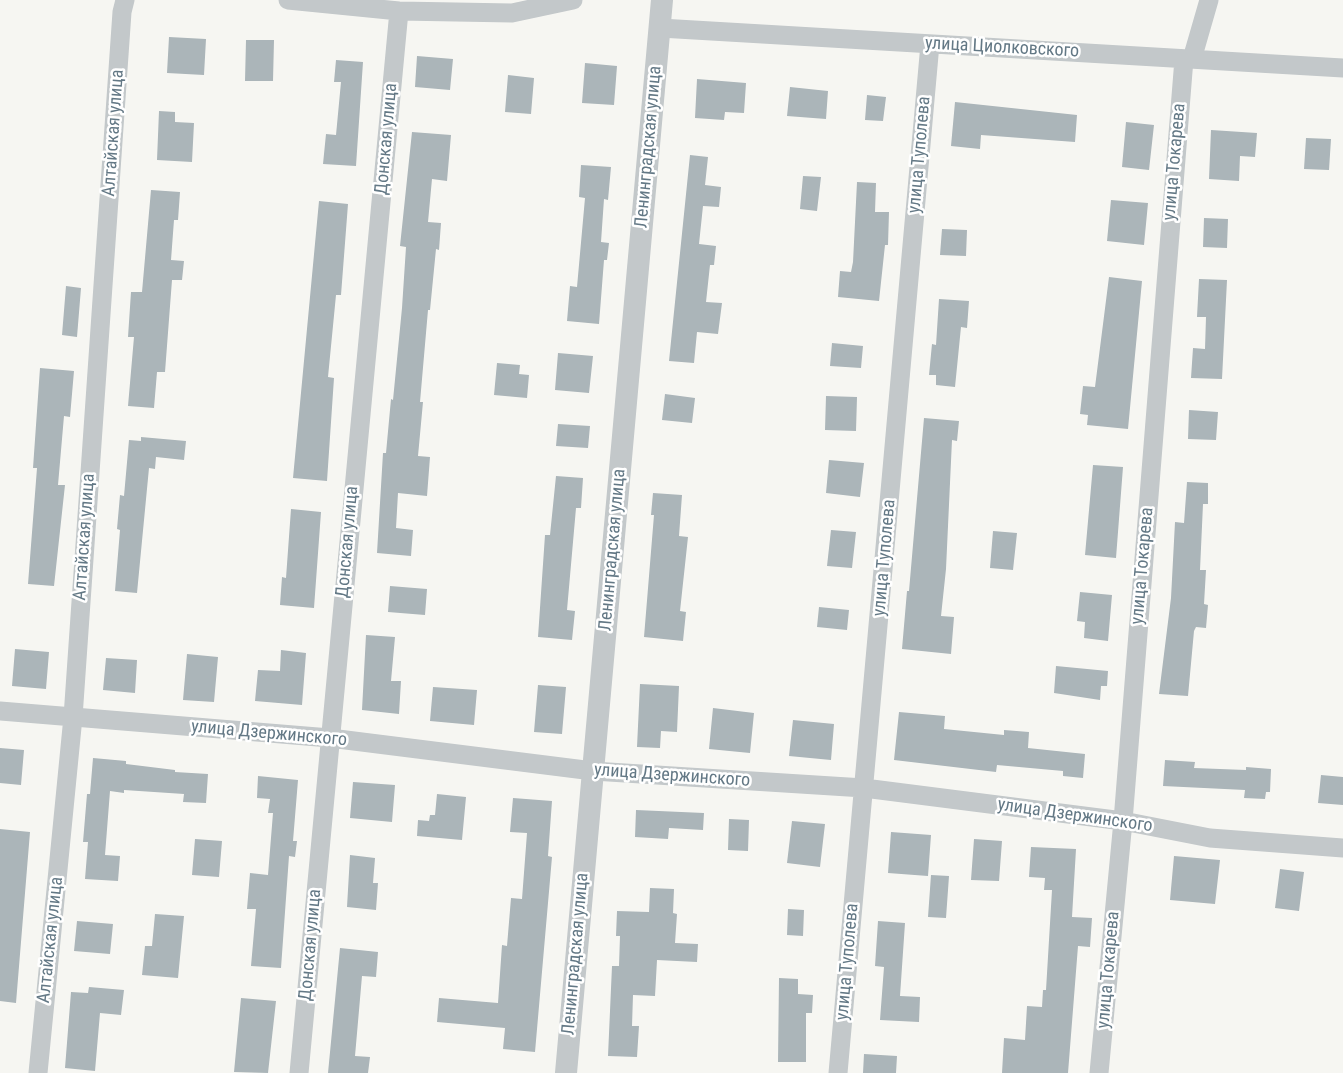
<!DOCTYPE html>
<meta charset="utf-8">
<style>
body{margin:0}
canvas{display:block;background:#f6f6f2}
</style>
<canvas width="1343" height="1073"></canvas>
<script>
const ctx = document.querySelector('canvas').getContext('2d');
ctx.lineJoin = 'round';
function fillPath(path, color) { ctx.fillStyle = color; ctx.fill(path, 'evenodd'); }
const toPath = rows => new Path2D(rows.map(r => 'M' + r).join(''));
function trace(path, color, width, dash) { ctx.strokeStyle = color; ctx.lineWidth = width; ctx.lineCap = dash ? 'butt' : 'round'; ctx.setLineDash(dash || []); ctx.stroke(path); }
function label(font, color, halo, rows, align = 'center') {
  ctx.font = font + ' "Roboto Condensed",sans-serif'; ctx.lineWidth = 5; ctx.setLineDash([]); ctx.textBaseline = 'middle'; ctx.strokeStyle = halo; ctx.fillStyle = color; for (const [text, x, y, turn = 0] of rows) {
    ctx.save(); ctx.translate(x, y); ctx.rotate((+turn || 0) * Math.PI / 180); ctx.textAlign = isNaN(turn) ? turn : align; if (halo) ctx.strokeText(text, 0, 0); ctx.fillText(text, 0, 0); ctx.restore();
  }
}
fillPath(toPath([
 [169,37,206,39,204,75,167,73],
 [246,40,274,40,273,81,245,81],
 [417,56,453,59,450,90,415,87],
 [336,60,363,62,356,166,323,164,326,134,336,135,341,82,334,82],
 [585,63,617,66,614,105,582,103],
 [508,75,534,78,531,114,505,112],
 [697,79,746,83,744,113,725,112,724,120,695,118],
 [790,87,828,91,826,119,787,116],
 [867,95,886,97,883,121,865,120],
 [955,102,1077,115,1075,142,981,135,980,149,951,146],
 [159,111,175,112,175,122,194,123,192,162,157,160],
 [1126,122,1154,125,1149,170,1122,167],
 [1211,130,1257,133,1255,157,1240,156,1239,181,1209,179],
 [412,132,451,135,447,181,432,179,428,222,441,223,439,250,436,249,430,310,428,310,420,402,423,402,418,456,430,457,427,496,398,493,396,528,413,530,411,556,377,553,383,453,386,453,391,399,393,400,402,308,406,247,400,246],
 [1306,138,1331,139,1329,170,1304,169],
 [690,155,708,157,705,185,721,187,719,207,703,206,699,244,716,246,714,265,710,265,706,302,722,303,718,334,697,332,694,363,669,361],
 [581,165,611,167,608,200,604,199,601,242,609,243,607,260,604,260,599,324,567,321,570,286,577,287,585,198,579,197],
 [803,176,821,177,817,211,800,209],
 [857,182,876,183,875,212,889,212,888,245,885,245,879,301,838,297,840,271,851,272,853,262],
 [151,190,180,192,178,220,174,220,171,260,184,261,182,280,172,280,165,372,157,372,154,408,128,406,134,337,128,337,131,292,142,292],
 [1111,200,1148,203,1144,245,1107,241],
 [319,201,348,204,341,295,336,295,328,377,334,378,327,481,293,478],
 [1204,218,1228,219,1227,248,1203,247],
 [942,229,967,230,966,256,940,255],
 [1109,277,1142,281,1128,429,1087,425,1088,415,1080,414,1083,386,1095,387],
 [1199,279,1227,280,1222,379,1191,378,1193,348,1205,349,1206,317,1197,317],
 [66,286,81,288,77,337,62,335],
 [939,299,969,301,967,328,961,327,955,387,936,385,936,375,929,375,932,344,936,345],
 [832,343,863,346,861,368,830,366],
 [558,353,593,356,589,393,555,390],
 [497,363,520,365,519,374,529,375,527,398,494,395],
 [40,368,74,371,70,417,64,416,58,485,65,485,54,586,28,584,37,468,33,468],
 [665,394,695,398,692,423,662,420],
 [826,396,857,397,856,431,825,430],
 [1189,410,1218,412,1216,440,1188,439],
 [924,418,959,421,957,441,952,440,946,569,941,616,954,617,951,654,902,649,907,591,909,591],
 [558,424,590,426,588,448,556,446],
 [141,437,186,441,184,460,156,457,155,469,149,468,137,593,115,591,120,530,117,529,120,495,124,496,129,440,141,441],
 [829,460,864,463,860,497,826,493],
 [1093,465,1123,467,1116,558,1085,555],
 [556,476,583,478,581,508,576,508,567,610,575,611,572,640,538,637,545,535,550,535],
 [1187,482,1208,483,1208,504,1203,504,1200,570,1206,570,1204,604,1208,605,1206,628,1196,627,1194,631,1188,696,1159,694,1171,598,1175,522,1184,523],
 [653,493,682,495,679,536,688,537,680,611,686,612,683,641,644,637,654,515,651,515],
 [291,509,321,512,314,608,280,605,282,577,286,578],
 [831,530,856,532,852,568,827,566],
 [993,531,1017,533,1013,570,990,568],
 [390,586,427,589,425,615,388,612],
 [1080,592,1112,595,1108,641,1084,638,1085,622,1077,621],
 [819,607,849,610,847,630,817,627],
 [366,635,395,637,391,681,401,681,399,714,362,710],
 [15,649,49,652,46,689,12,686],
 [281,650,306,653,302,705,255,701,258,670,280,671],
 [187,654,218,657,214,702,183,700],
 [106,658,137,660,135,693,103,690],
 [1056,666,1108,671,1107,686,1101,686,1100,700,1054,693],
 [640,684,679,686,677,732,661,731,660,748,637,747],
 [538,685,566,687,562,734,534,732],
 [433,687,477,690,474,725,430,721],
 [713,708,754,713,750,753,709,749],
 [899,712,945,716,944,729,1004,735,1004,730,1029,732,1028,748,1085,754,1083,778,1063,776,1063,771,997,765,996,772,894,760],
 [793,720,834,724,831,760,789,756],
 [0,748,24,750,21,785,0,783],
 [93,758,126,761,126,764,175,770,175,772,208,774,206,803,183,802,184,794,124,790,124,793,110,791,105,855,120,856,118,881,85,879,88,842,83,842,87,794,90,794],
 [1165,760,1195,762,1194,768,1246,770,1246,767,1271,769,1270,792,1266,792,1265,799,1244,798,1245,790,1163,786],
 [1321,775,1343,777,1343,805,1318,803],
 [258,776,298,780,293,841,297,841,295,857,289,856,281,968,251,966,256,909,247,909,250,873,268,875,273,813,268,813,270,799,257,798],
 [353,782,395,785,392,822,350,818],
 [437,794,466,797,462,840,417,836,418,820,429,821,430,815,435,815],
 [513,798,552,801,548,856,552,857,535,1052,503,1049,505,1028,437,1022,439,998,498,1003,502,945,507,946,511,898,522,899,527,833,510,832],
 [636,810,704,813,703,830,669,828,668,839,635,837],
 [729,819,749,820,748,851,728,850],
 [792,821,825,824,820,867,787,863],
 [0,829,30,832,16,1003,0,1001],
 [891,832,931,835,928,876,888,873],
 [195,839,222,841,219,877,192,875],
 [974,839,1002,841,999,881,971,880],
 [1031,847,1076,849,1072,917,1092,918,1090,947,1078,946,1068,1073,1002,1073,1004,1038,1025,1040,1027,1006,1042,1007,1043,990,1046,990,1052,890,1044,890,1045,878,1029,877],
 [350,855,375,858,373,883,378,883,376,910,347,907],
 [1174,856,1220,860,1215,904,1170,900],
 [1280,869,1304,872,1299,911,1275,908],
 [931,875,949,876,946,918,928,917],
 [650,888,674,889,673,913,677,914,675,943,698,944,697,962,657,960,655,996,633,995,632,1026,639,1026,637,1057,608,1056,612,966,619,966,620,936,616,936,617,911,649,912],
 [788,909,804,910,803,936,787,935],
 [155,914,184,916,178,978,142,975,145,946,152,946],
 [77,921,113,924,110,954,74,951],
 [878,921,905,923,900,996,920,997,919,1022,880,1020,884,967,875,966],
 [340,948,378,952,376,977,362,976,355,1056,370,1057,368,1073,328,1073],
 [779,978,798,979,798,994,813,995,812,1013,806,1013,806,1062,778,1062],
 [89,987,124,990,121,1015,100,1013,95,1071,65,1068,71,992,88,993],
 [241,998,276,1001,268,1073,234,1072],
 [864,1054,897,1056,896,1073,863,1073]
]), '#abb5b9');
trace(toPath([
 [288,0,399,11,512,13,573,0],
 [660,28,1343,68],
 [1192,59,1209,0],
 [0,711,330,738,593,771,864,788,1123,821,1210,838,1343,848],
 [38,1073,73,717,122,12,125,0],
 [299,1073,399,11],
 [838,1073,930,44],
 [1099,1073,1123,821,1184,59]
]), '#c3c8ca', 19);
trace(toPath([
 [566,1073,662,0]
]), '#c3c8ca', 22);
label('18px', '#637885', '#fff', [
 ["улица Циолковского",1002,48,3],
 ["Алтайская улица",114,133,-86],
 ["Донская улица",387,139,-85],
 ["Ленинградская улица",649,147,-85],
 ["улица Туполева",920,155,-85],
 ["улица Токарева",1175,162,-85],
 ["Алтайская улица",85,537,-86],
 ["Донская улица",348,542,-85],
 ["Ленинградская улица",613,550,-85],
 ["улица Туполева",885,558,-85],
 ["улица Токарева",1143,566,-85],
 ["улица Дзержинского",269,734,5],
 ["улица Дзержинского",672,776,4],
 ["улица Дзержинского",1075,816,8],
 ["Алтайская улица",51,940,-84],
 ["Донская улица",311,945,-85],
 ["Ленинградская улица",576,954,-85],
 ["улица Туполева",848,962,-85],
 ["улица Токарева",1109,970,-85]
]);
</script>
